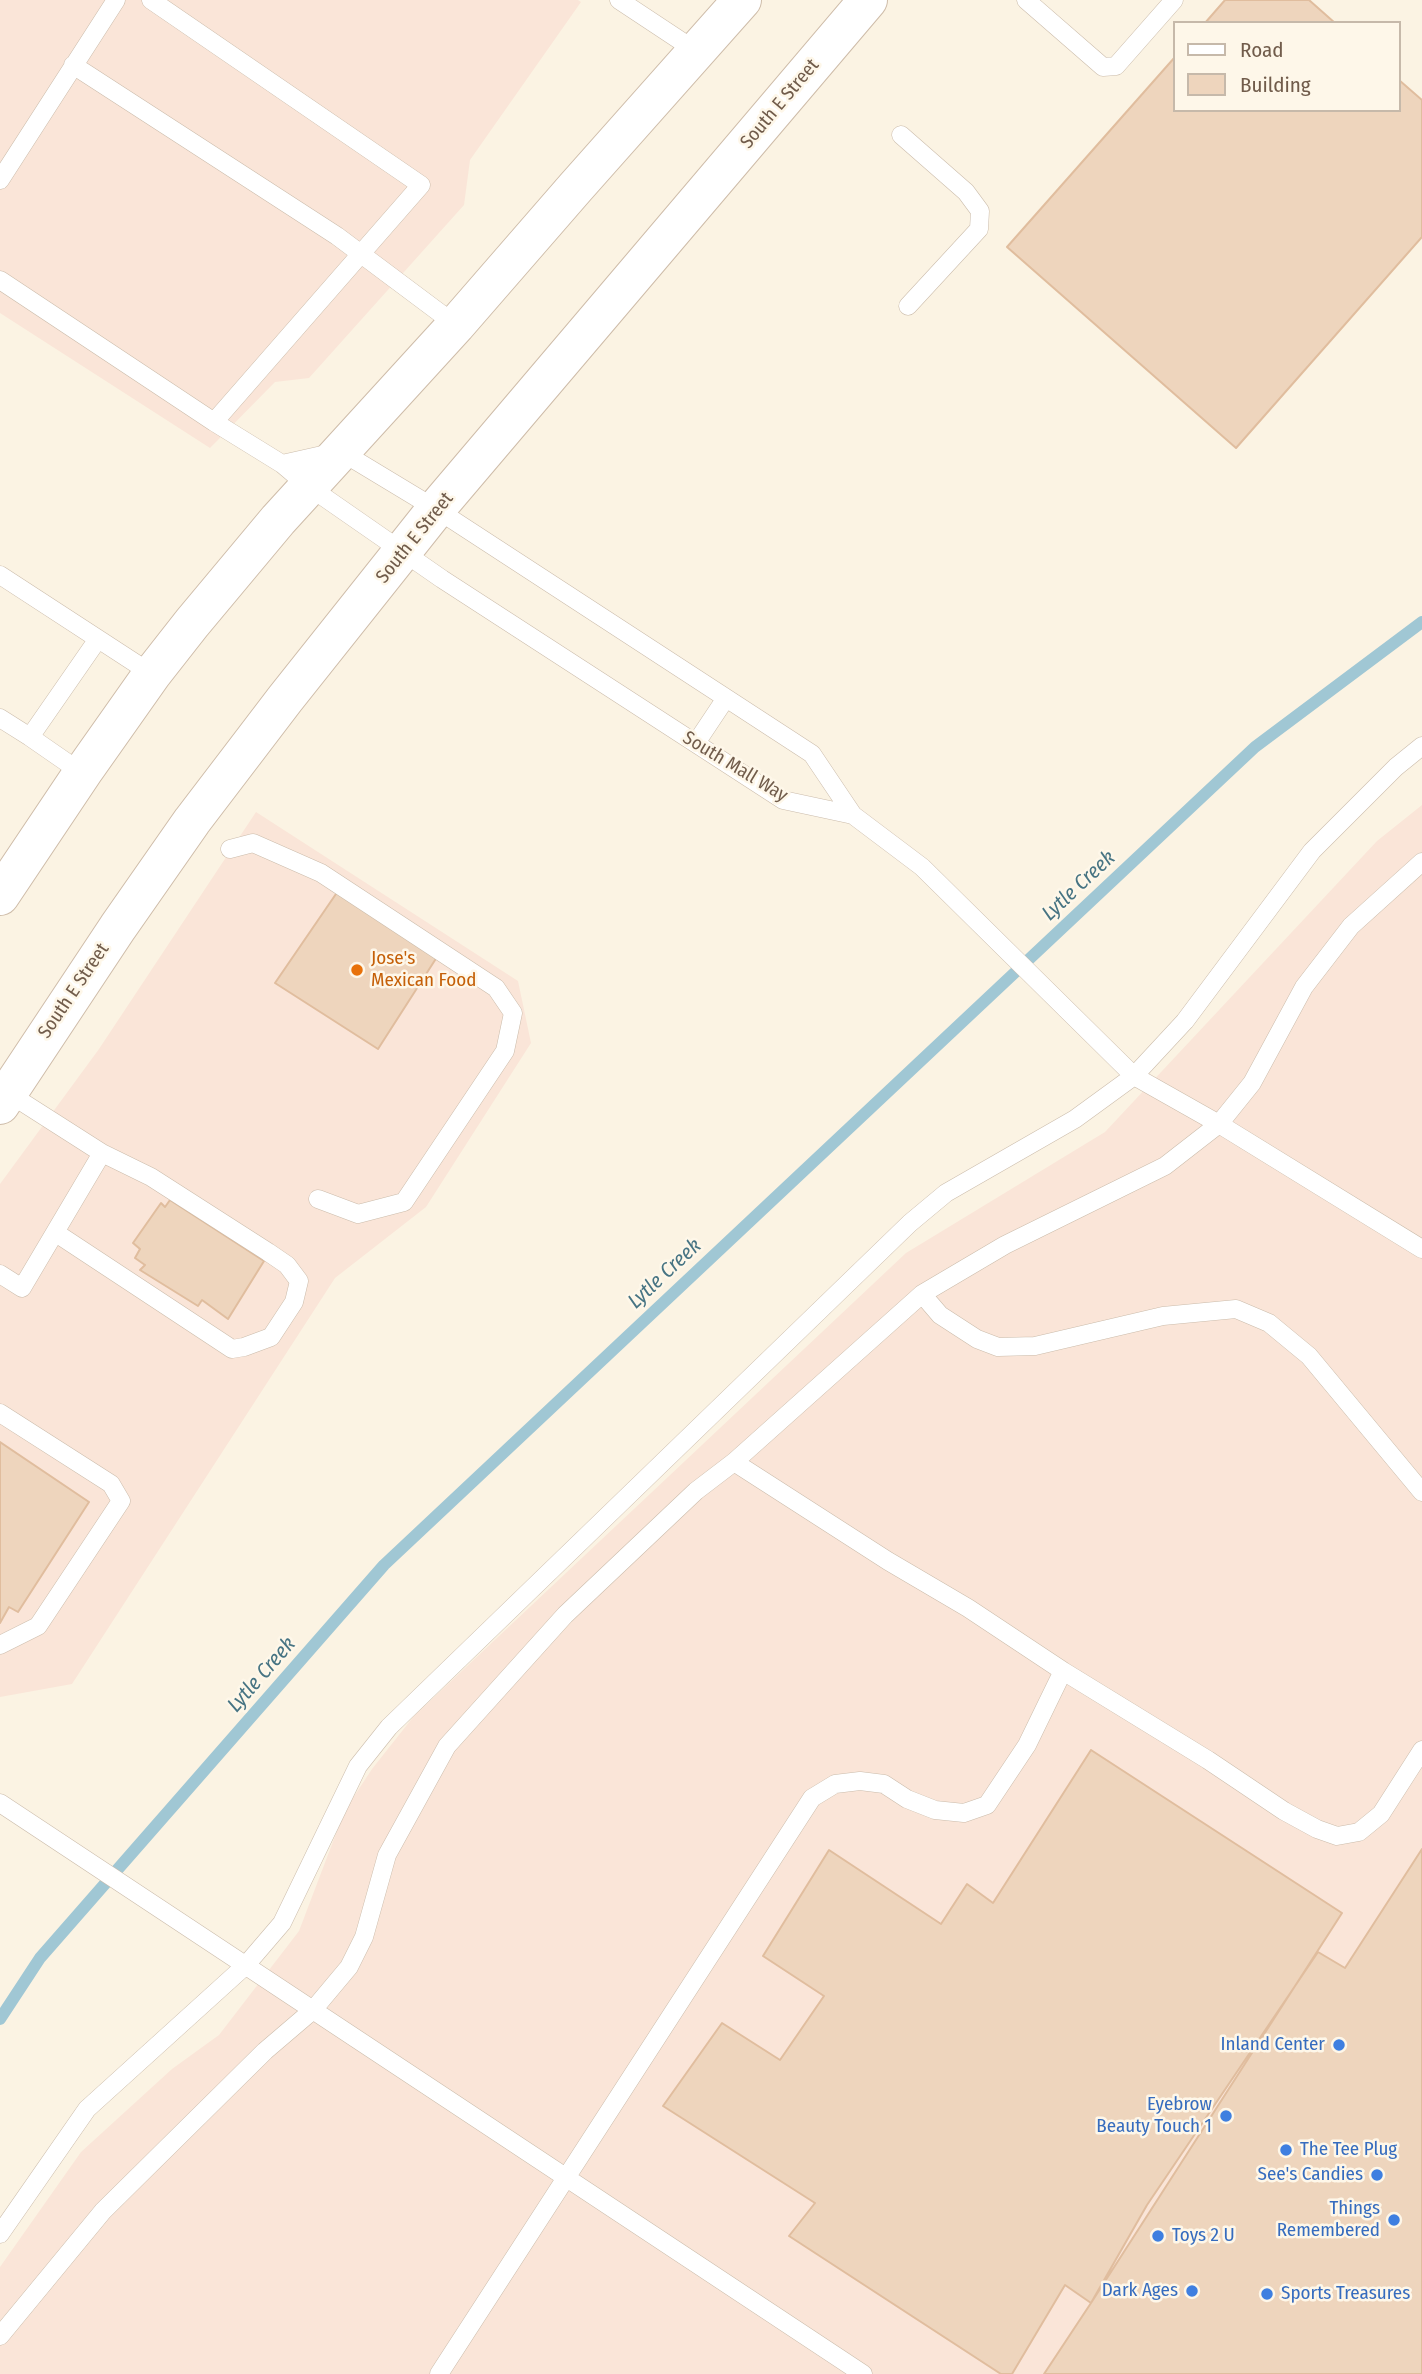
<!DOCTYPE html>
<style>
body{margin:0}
#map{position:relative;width:1422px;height:2374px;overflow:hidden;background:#fbf3e3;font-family:"Fira Sans Condensed",sans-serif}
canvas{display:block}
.legend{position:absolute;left:1173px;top:21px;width:228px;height:91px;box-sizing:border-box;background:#fef7e9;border:2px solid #c6b9aa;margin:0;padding:9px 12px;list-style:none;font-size:21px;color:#715c4b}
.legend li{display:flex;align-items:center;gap:14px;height:35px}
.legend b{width:35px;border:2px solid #c6b9aa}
</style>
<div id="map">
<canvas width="1422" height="2374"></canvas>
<ul class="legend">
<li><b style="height:9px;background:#fff"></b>Road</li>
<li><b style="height:19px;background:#eed5bd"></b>Building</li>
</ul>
</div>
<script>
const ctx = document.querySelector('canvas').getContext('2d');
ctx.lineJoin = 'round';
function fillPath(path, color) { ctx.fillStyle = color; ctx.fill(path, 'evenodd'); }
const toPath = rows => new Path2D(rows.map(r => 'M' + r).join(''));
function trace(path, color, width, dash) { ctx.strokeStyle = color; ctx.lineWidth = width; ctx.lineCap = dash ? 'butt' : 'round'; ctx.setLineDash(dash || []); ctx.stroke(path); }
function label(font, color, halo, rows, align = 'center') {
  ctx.font = font + ' "Fira Sans Condensed",sans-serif'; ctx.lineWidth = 5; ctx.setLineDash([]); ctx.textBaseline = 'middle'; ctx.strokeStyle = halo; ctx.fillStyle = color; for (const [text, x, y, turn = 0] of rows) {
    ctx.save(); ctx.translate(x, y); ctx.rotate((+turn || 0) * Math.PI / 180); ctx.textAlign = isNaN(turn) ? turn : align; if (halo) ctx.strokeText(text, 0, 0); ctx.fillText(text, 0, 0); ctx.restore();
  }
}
fillPath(toPath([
 [0,0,578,0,581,2,470,160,464,205,309,378,275,382,210,448,0,313],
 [1422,805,1422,2374,0,2374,0,2267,81,2152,172,2069,219,2035,299,1931,345,1810,372,1769,414,1716,906,1253,1105,1132,1377,841],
 [256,812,518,981,531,1043,426,1207,335,1278,72,1684,0,1697,0,1184,99,1049]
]), '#fae5d8');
trace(toPath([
 [0,2019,40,1958,384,1565,1255,747,1422,622]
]), '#a0c7d4', 12);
const building = toPath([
 [1225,0,1309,0,1335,23,1205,23,1225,0],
 [1175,57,1175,110,1399,110,1399,80,1422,100,1422,237,1236,448,1007,247,1175,57],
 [338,891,437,957,378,1049,275,983,338,891],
 [170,1200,264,1261,228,1319,202,1300,198,1306,140,1270,145,1265,135,1258,140,1249,133,1243,161,1203,165,1207,170,1200],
 [0,1442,89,1502,18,1612,9,1607,0,1623,0,1442],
 [1091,1750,1342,1913,1091,2303,1065,2285,1012,2374,1001,2374,789,2236,815,2203,663,2106,722,2023,780,2060,824,1996,763,1956,829,1850,941,1924,967,1884,993,1903,1091,1750],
 [1422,1849,1422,2374,1044,2374,1091,2303,1147,2205,1318,1952,1345,1968,1422,1849]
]);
fillPath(building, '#eed5bd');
trace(building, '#e0bd9e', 2);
const lane = toPath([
 [151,0,421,185,214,422],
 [619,0,696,51],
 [1026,0,1103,67,1116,66,1174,0],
 [73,65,337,236,456,325],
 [901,135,966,192,980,211,979,229,908,306],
 [0,180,116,0],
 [0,280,214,422,282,464,308,486,442,579,783,800,853,815],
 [282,464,340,451,436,509,812,754,853,815,922,867,1134,1076,1219,1124,1422,1249],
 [0,575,152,674],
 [0,718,30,737],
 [696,743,726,698],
 [82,773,30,737,98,639],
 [230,849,253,843,321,873,496,988,513,1013,505,1051,404,1202,358,1214,318,1199],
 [8,1093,102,1153,151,1177,268,1252,287,1265,299,1281,294,1302,271,1337,244,1347,232,1349,56,1233],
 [0,1274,22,1288,102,1153],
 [922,1294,940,1315,977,1339,998,1347,1035,1346,1163,1316,1236,1309,1269,1323,1309,1356,1422,1492],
 [0,1413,111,1484,121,1501,38,1626,0,1645],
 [734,1462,888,1561,968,1608,1063,1671],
 [0,1803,863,2374],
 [0,2234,87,2109,246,1965,282,1923,358,1766,389,1727,910,1223,946,1193,1075,1119,1134,1076,1185,1021,1312,851,1396,767,1422,746],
 [0,2336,103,2211,265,2051,313,2010,349,1967,364,1937,387,1855,447,1746,565,1615,696,1491,734,1462,922,1294,1005,1245,1165,1166,1219,1124,1252,1083,1304,987,1351,926,1422,862],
 [439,2374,812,1798,835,1784,860,1781,884,1784,907,1799,935,1810,964,1813,987,1805,1027,1745,1063,1671,1208,1760,1284,1811,1317,1829,1337,1836,1359,1832,1381,1814,1422,1750]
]);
const secondary = toPath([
 [0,896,85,769,152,674,192,623,278,520,456,325,575,188,742,0],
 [0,1105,118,927,192,821,285,699,436,509,868,0]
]);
trace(lane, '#cbbcab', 19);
trace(secondary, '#cebca9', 40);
trace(lane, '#fff', 18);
trace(secondary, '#fff', 38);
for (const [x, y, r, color] of [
 [357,970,7,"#e8710a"],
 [1339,2045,7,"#3f7fe0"],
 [1226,2116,7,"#3f7fe0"],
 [1286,2150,7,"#3f7fe0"],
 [1377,2175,7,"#3f7fe0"],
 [1394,2220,7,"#3f7fe0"],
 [1158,2236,7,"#3f7fe0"],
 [1192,2291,7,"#3f7fe0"],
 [1267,2294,7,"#3f7fe0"]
]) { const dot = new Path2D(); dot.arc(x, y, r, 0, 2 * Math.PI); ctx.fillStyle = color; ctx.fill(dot); trace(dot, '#fef7e9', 2.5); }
label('19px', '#715c4b', '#fef7e9', [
 ["South E Street",780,104,-50],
 ["South E Street",415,538,-51],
 ["South Mall Way",735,767,31],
 ["South E Street",74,991,-56]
]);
label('19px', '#c56008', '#fef7e9', [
 ["Jose's",371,959],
 ["Mexican Food",371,981]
], 'left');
label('19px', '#366cbe', '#fef7e9', [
 ["Inland Center",1325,2045],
 ["Eyebrow",1212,2105],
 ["Beauty Touch 1",1212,2127],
 ["The Tee Plug",1300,2150,"left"],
 ["See's Candies",1363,2175],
 ["Things",1380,2209],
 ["Remembered",1380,2231],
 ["Toys 2 U",1172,2236,"left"],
 ["Dark Ages",1178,2291],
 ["Sports Treasures",1281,2294,"left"]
], 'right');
label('italic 21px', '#477483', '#fef7e9', [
 ["Lytle Creek",1079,886,-43],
 ["Lytle Creek",665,1274,-43],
 ["Lytle Creek",262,1675,-49]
]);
</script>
